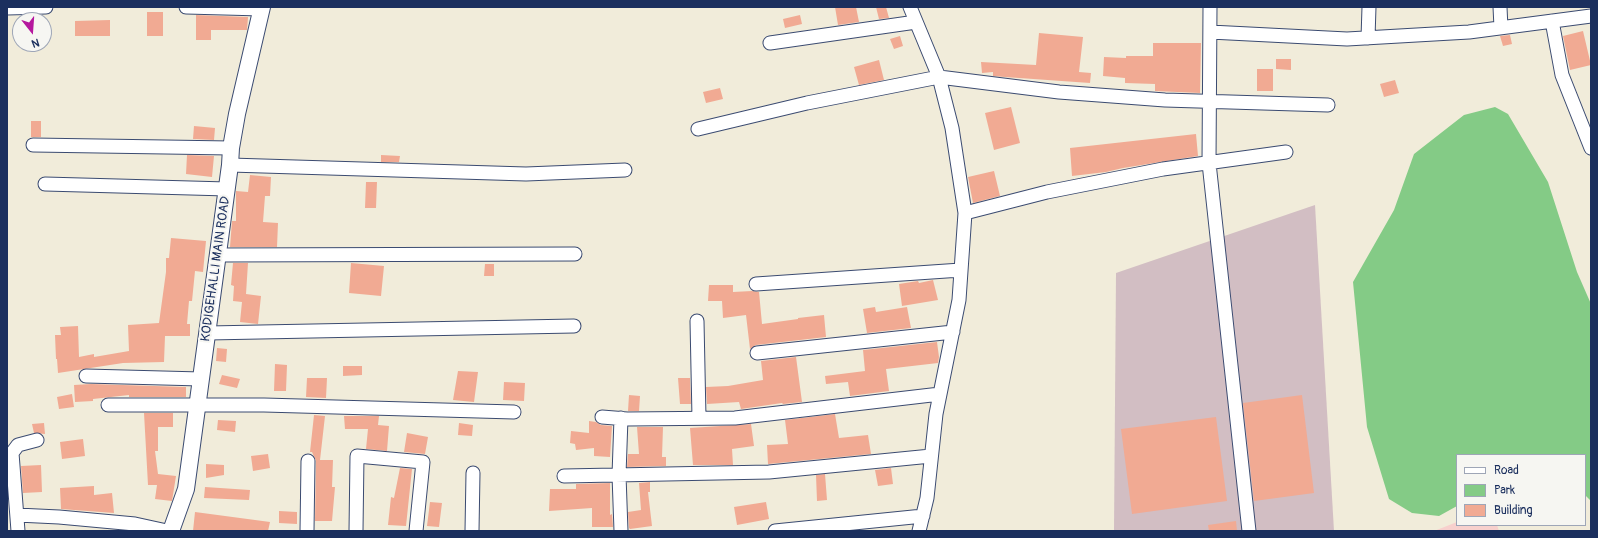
<!DOCTYPE html>
<style>
body{margin:0}
#map{position:relative;width:1598px;height:538px;overflow:hidden;background:#f1ecda;font-family:Pangolin,sans-serif}
canvas{display:block}
.frame{position:absolute;inset:0;border:8px solid #1b2f5e;pointer-events:none}
.legend{position:absolute;left:1456px;top:454px;width:130px;height:72px;box-sizing:border-box;background:#f6f6f2;border:1px solid #9ea6b7;margin:0;padding:5px 7px;list-style:none;font-size:12px;color:#1b2f5e}
.legend li{display:flex;align-items:center;gap:8px;height:20px}
.legend b{width:20px;border:1px solid #9ea6b7}
.north{position:absolute;left:12px;top:12px;width:40px;height:40px;box-sizing:border-box;background:#f6f6f2;border:1px solid #9ea6b7;border-radius:50%;rotate:163deg;font-size:11px;font-weight:700;line-height:16px;text-align:center;color:#1b2f5e}
.north::after{content:'';display:block;margin:auto;width:14px;height:18px;background:#b5179e;clip-path:polygon(50% 0,100% 100%,50% 72%,0 100%)}
</style>
<div id="map">
<canvas width="1598" height="538"></canvas>
<div class="frame"></div>
<ul class="legend">
<li><b style="height:5px;background:#fff"></b>Road</li>
<li><b style="height:11px;background:#84cb86"></b>Park</li>
<li><b style="height:11px;background:#f1aa93"></b>Building</li>
</ul>
<div class="north">N</div>
</div>
<script>
const ctx = document.querySelector('canvas').getContext('2d');
ctx.lineJoin = 'round';
function fillPath(path, color) { ctx.fillStyle = color; ctx.fill(path, 'evenodd'); }
const toPath = rows => new Path2D(rows.map(r => 'M' + r).join(''));
function trace(path, color, width, dash) { ctx.strokeStyle = color; ctx.lineWidth = width; ctx.lineCap = dash ? 'butt' : 'round'; ctx.setLineDash(dash || []); ctx.stroke(path); }
function label(font, color, halo, rows, align = 'center') {
  ctx.font = font + ' Pangolin,sans-serif'; ctx.lineWidth = 4; ctx.setLineDash([]); ctx.textBaseline = 'middle'; ctx.strokeStyle = halo; ctx.fillStyle = color; for (const [text, x, y, turn = 0] of rows) {
    ctx.save(); ctx.translate(x, y); ctx.rotate((+turn || 0) * Math.PI / 180); ctx.textAlign = isNaN(turn) ? turn : align; if (halo) ctx.strokeText(text, 0, 0); ctx.fillText(text, 0, 0); ctx.restore();
  }
}
fillPath(toPath([
 [1457,522,1457,525,1497,525,1499,531,1434,531]
]), '#f7d0cd');
fillPath(toPath([
 [1315,205,1334,531,1114,531,1116,273]
]), '#d2bec3');
fillPath(toPath([
 [1495,107,1508,114,1548,182,1577,272,1591,304,1591,501,1585,495,1585,455,1457,455,1457,506,1439,516,1412,513,1389,499,1367,427,1353,282,1394,210,1414,154,1464,115]
]), '#84cb86');
fillPath(toPath([
 [835,7,856,7,859,22,838,25],
 [876,7,886,7,889,18,879,19],
 [147,12,163,12,163,36,147,36],
 [196,15,248,17,247,30,211,30,211,40,196,40],
 [800,15,802,24,785,28,783,19],
 [110,20,110,36,75,36,75,21],
 [1583,31,1591,65,1570,70,1563,36],
 [1039,33,1083,37,1079,72,1091,73,1090,83,1005,77,993,76,993,72,982,73,981,62,1036,65],
 [1510,35,1512,44,1503,46,1500,36],
 [900,36,903,46,894,49,890,39],
 [1153,43,1201,43,1200,93,1155,91,1155,84,1125,83,1125,78,1103,76,1104,57,1126,58,1126,56,1153,56],
 [1276,59,1291,59,1291,70,1276,69],
 [879,60,884,80,859,85,854,67],
 [1257,69,1273,69,1273,91,1257,91],
 [1395,80,1399,93,1384,97,1380,84],
 [720,88,723,99,706,103,703,92],
 [1011,107,1020,143,994,150,985,113],
 [31,121,41,121,41,137,31,137],
 [194,126,215,128,214,140,193,139],
 [1196,134,1198,156,1123,168,1106,172,1072,176,1070,148],
 [187,155,214,156,212,177,186,174],
 [381,155,400,156,399,162,381,162],
 [994,171,1000,196,973,203,968,177],
 [250,175,271,177,270,196,265,196,263,222,278,223,277,247,230,247,232,221,236,221,236,191,248,192],
 [366,182,377,182,376,208,365,208],
 [171,238,206,241,203,272,195,271,192,301,189,301,187,324,190,324,190,336,165,336,164,362,123,363,58,373,57,359,56,359,55,335,61,335,60,327,78,326,79,357,94,354,94,357,129,351,128,325,159,323,166,272,166,258,169,258],
 [233,263,248,263,246,294,261,296,258,324,240,322,242,302,233,301,234,286,231,285],
 [351,263,384,266,381,296,349,293],
 [485,264,494,264,494,276,484,276],
 [933,280,938,300,902,306,899,284,918,281,919,283],
 [709,285,733,285,733,292,752,291,759,292,762,324,798,319,798,318,824,315,826,337,756,345,750,349,746,315,723,318,722,301,708,301],
 [875,307,876,312,907,307,911,328,867,333,863,309],
 [937,342,939,357,938,363,886,369,889,391,850,396,848,382,826,384,825,376,865,371,863,350],
 [217,348,227,349,226,362,216,361],
 [796,357,802,402,783,404,782,403,741,409,739,402,707,404,706,387,728,386,763,380,761,361],
 [275,364,287,365,286,391,274,391],
 [343,366,362,366,362,375,343,376],
 [458,371,478,372,474,402,453,400],
 [222,375,240,379,237,388,219,384],
 [307,378,327,378,326,398,306,397],
 [678,378,690,378,691,404,680,404],
 [504,382,525,383,524,401,503,400],
 [91,384,186,387,186,397,129,397,129,395,93,399,93,401,75,402,74,385],
 [72,394,74,407,59,409,57,397],
 [629,395,640,396,639,411,628,411],
 [1302,395,1314,493,1254,501,1243,403],
 [144,413,173,413,173,427,158,427,158,451,155,451,158,474,176,476,172,501,155,499,157,485,148,485],
 [835,414,839,438,868,435,871,454,768,464,767,445,788,444,785,420],
 [314,415,325,416,320,460,333,460,332,487,335,487,332,521,315,521,316,461,312,452,310,452],
 [344,416,379,416,378,425,389,426,387,451,366,449,368,429,345,429],
 [1216,417,1227,501,1132,514,1121,429],
 [218,420,236,421,235,432,217,430],
 [589,421,596,422,601,425,612,426,610,457,594,456,594,448,576,450,575,444,570,443,571,431,589,433],
 [44,423,45,434,34,433,32,424],
 [459,423,473,425,472,436,458,435],
 [751,424,754,446,732,449,733,465,693,465,690,428],
 [637,427,663,427,662,457,666,457,666,466,627,467,628,454,639,454],
 [407,433,428,437,425,454,404,452],
 [83,439,85,456,62,459,60,442],
 [268,454,270,468,253,471,251,456],
 [206,464,224,465,224,475,206,478],
 [41,465,42,492,23,493,21,466],
 [400,468,412,469,406,526,388,525,391,497,394,498],
 [891,468,893,484,878,486,875,470],
 [825,474,827,500,817,501,816,475],
 [650,482,650,492,648,492,652,526,630,529,629,528,628,512,641,510,639,483],
 [610,483,610,515,612,514,613,527,592,527,592,508,549,511,550,489,576,489,576,484],
 [94,486,94,495,112,493,114,513,61,509,60,488],
 [205,487,250,490,249,500,204,498],
 [430,502,442,503,439,527,427,526],
 [766,502,769,519,737,525,734,507],
 [279,511,297,512,297,524,279,523],
 [195,512,270,522,268,531,193,531],
 [1236,521,1237,531,1209,531,1208,525]
]), '#f1aa93');
const minor = toPath([
 [186,7,262,9],
 [910,7,939,77,952,128,965,213,959,300,936,414,927,498,919,531],
 [1210,7,1209,163,1249,531],
 [1500,7,1501,28],
 [7,8,46,7],
 [1552,21,1562,75,1591,148],
 [1210,32,1347,39,1469,32,1591,16],
 [1368,38,1369,7],
 [770,43,916,22],
 [698,129,807,103,939,77,1059,92,1165,100,1328,105],
 [33,145,231,148],
 [230,165,526,174,625,170],
 [45,184,227,189],
 [965,213,1047,192,1163,169,1286,152],
 [218,255,575,254],
 [756,284,961,270],
 [697,321,699,418],
 [208,333,574,326],
 [757,353,953,332],
 [86,376,201,379],
 [108,405,264,405,514,412],
 [602,417,627,419,735,418,940,394],
 [564,476,769,472,931,456],
 [17,515,59,517,135,524,167,531],
 [18,531,12,453,18,445,37,440],
 [307,531,308,461],
 [356,531,357,456,423,462,416,531],
 [472,531,473,473],
 [621,531,619,475,621,418],
 [775,531,923,516]
]);
const tertiary = toPath([
 [171,531,186,489,230,165,231,148,237,114,262,7]
]);
trace(minor, '#3b4b71', 15);
trace(tertiary, '#3b4b71', 18);
trace(minor, '#fff', 13);
trace(tertiary, '#fff', 16);
label('13px', '#1b2f5e', '#f6f6f2', [
 ["KODIGEHALLI MAIN ROAD",216,269,-82]
]);
</script>
